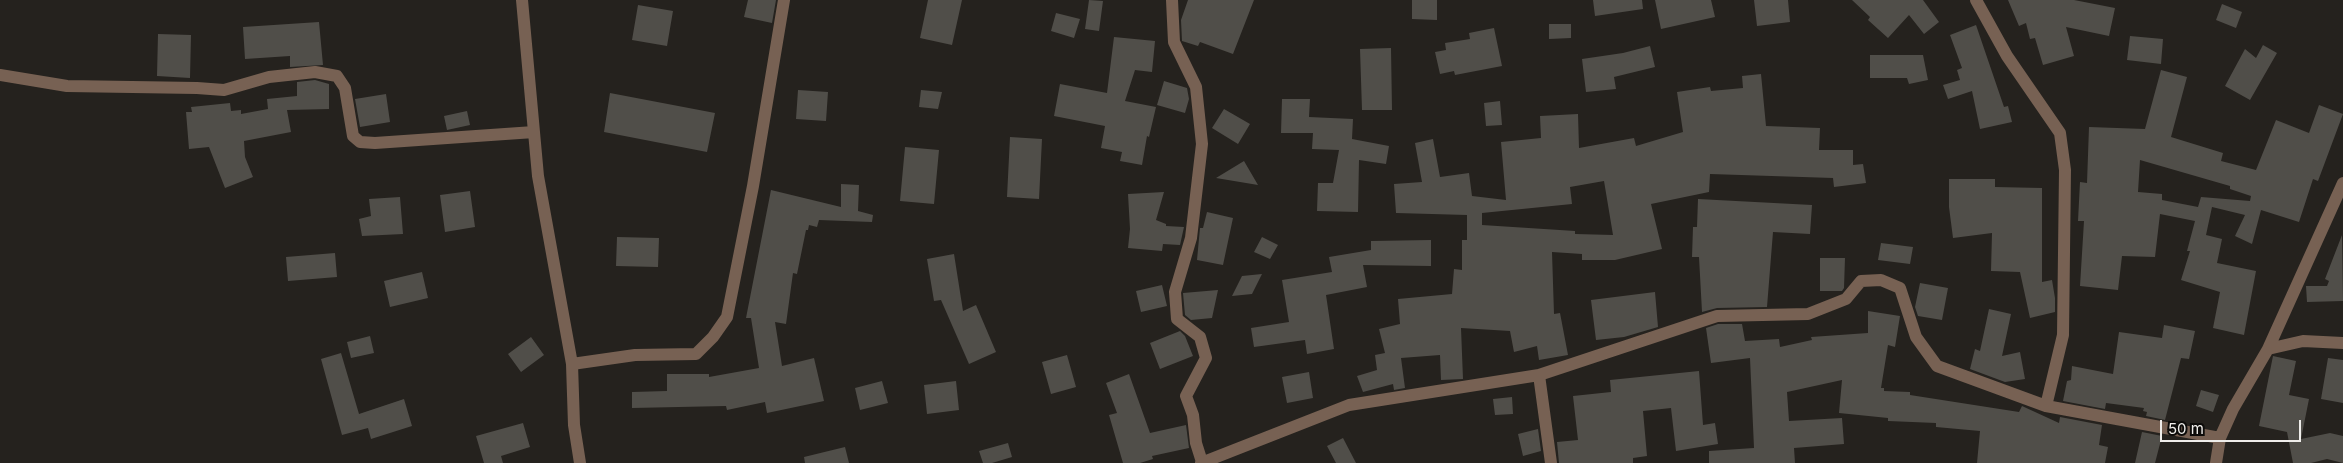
<!DOCTYPE html>
<style>
body{margin:0}
#map{position:relative;width:2343px;height:463px;overflow:hidden;background:#25221e;font-family:Inter,sans-serif}
canvas{display:block}
.scale{position:absolute;left:2160px;top:420px;width:141px;height:22px;box-sizing:border-box;border:2px solid #efedea;border-top:0;padding-left:6px;font-size:15px;line-height:18px;white-space:nowrap;color:#efedea;-webkit-text-stroke:4px #0d0c0a;paint-order:stroke}
</style>
<div id="map">
<canvas width="2343" height="463"></canvas>
<div class="scale">50 m</div>
</div>
<script>
const ctx = document.querySelector('canvas').getContext('2d');
ctx.lineJoin = 'round';
function fillPath(path, color) { ctx.fillStyle = color; ctx.fill(path, 'evenodd'); }
const toPath = rows => new Path2D(rows.map(r => 'M' + r).join(''));
function trace(path, color, width, dash) { ctx.strokeStyle = color; ctx.lineWidth = width; ctx.lineCap = dash ? 'butt' : 'round'; ctx.setLineDash(dash || []); ctx.stroke(path); }
fillPath(toPath([
 [748,0,776,0,772,23,744,17],
 [928,0,962,0,952,45,920,38],
 [1089,0,1103,1,1099,31,1085,29],
 [1188,0,1254,0,1233,54,1200,42,1198,46,1182,41,1181,20],
 [1412,0,1437,0,1437,20,1412,19],
 [1593,0,1642,0,1643,9,1595,16],
 [1655,0,1711,0,1715,17,1661,29],
 [1754,0,1788,0,1790,22,1757,26],
 [1852,0,1923,0,1939,22,1924,34,1909,15,1888,38,1868,20,1870,17],
 [2008,0,2074,0,2115,8,2109,36,2066,27,2074,56,2043,65,2035,38,2030,39,2026,23,2019,26],
 [2222,4,2242,12,2236,28,2216,20],
 [638,5,673,11,667,46,632,40],
 [1056,13,1080,19,1074,38,1051,31],
 [319,22,323,65,290,67,290,56,245,59,243,27],
 [1549,24,1571,24,1571,38,1549,39],
 [1976,25,2004,107,2008,106,2012,122,1980,129,1972,91,1948,99,1943,85,1960,80,1957,70,1962,68,1950,35],
 [1494,28,1502,66,1455,75,1454,71,1440,74,1435,52,1446,50,1445,43,1470,39,1469,33],
 [158,34,191,35,190,78,157,76],
 [2130,36,2163,39,2161,64,2127,60],
 [1114,37,1155,41,1152,72,1135,70,1125,101,1156,107,1149,137,1147,136,1142,165,1120,161,1122,152,1101,148,1105,126,1054,116,1060,84,1107,93],
 [2263,45,2277,53,2250,100,2225,86,2245,49,2256,58],
 [1650,46,1655,67,1614,77,1616,89,1586,92,1582,59,1623,53],
 [1391,48,1392,110,1362,110,1360,49],
 [1870,55,1923,55,1928,80,1909,84,1907,78,1870,78],
 [2161,70,2187,77,2171,137,2223,153,2221,161,2256,170,2276,120,2309,133,2319,105,2343,114,2318,181,2313,179,2299,222,2261,210,2252,244,2235,236,2245,215,2212,207,2206,235,2222,239,2217,263,2256,271,2244,335,2213,328,2220,292,2181,280,2190,251,2187,251,2195,221,2160,214,2155,257,2122,256,2118,290,2080,286,2084,221,2078,221,2080,182,2087,183,2089,127,2145,129],
 [2140,160,2230,186,2230,189,2251,196,2250,201,2201,197,2198,207,2162,200,2162,194,2138,192],
 [1761,74,1766,126,1820,128,1819,150,1853,150,1853,165,1863,164,1866,183,1834,187,1833,178,1710,174,1709,192,1651,204,1662,249,1615,260,1582,260,1582,254,1552,252,1554,314,1560,313,1568,355,1539,360,1537,346,1514,352,1510,331,1461,328,1463,379,1441,380,1440,355,1401,358,1405,388,1394,390,1393,384,1363,392,1357,376,1377,370,1375,355,1385,353,1379,329,1400,324,1398,299,1452,294,1454,269,1462,270,1462,240,1467,240,1467,215,1396,213,1394,184,1422,182,1415,143,1433,139,1440,177,1469,173,1472,196,1506,200,1501,142,1541,138,1540,116,1578,114,1579,148,1634,138,1636,146,1683,132,1677,92,1710,87,1711,91,1743,88,1742,76],
 [1604,181,1613,235,1575,234,1575,231,1482,225,1482,213,1572,204,1570,187],
 [315,80,329,84,329,109,287,110,291,132,244,141,245,157,253,177,225,188,209,147,189,149,186,112,192,112,191,107,230,103,231,111,241,110,241,114,268,109,267,99,297,96,297,82],
 [1164,81,1187,88,1189,99,1185,113,1157,105],
 [798,90,828,92,826,121,796,119],
 [921,90,942,92,938,109,919,107],
 [610,93,715,113,707,152,604,132],
 [386,94,390,122,360,127,355,99],
 [1282,99,1310,99,1309,117,1353,119,1352,139,1389,146,1386,164,1359,160,1358,212,1317,211,1318,183,1333,183,1339,150,1312,149,1313,133,1281,133],
 [1500,101,1502,125,1486,126,1484,103],
 [1224,109,1250,124,1238,144,1212,128],
 [467,111,470,125,447,130,444,116],
 [1010,137,1042,139,1039,199,1007,197],
 [905,147,939,150,934,204,900,201],
 [1244,161,1258,185,1216,178],
 [1949,179,1995,179,1995,187,2042,188,2042,282,2052,280,2055,298,2055,312,2030,318,2020,272,1991,271,1992,233,1953,238,1949,207],
 [841,184,859,185,858,211,873,215,872,222,819,220,817,227,809,225,808,230,806,230,797,274,793,273,786,324,775,322,782,366,814,358,824,401,767,413,765,402,727,410,726,406,632,408,632,392,667,391,667,374,709,374,709,377,759,368,751,318,746,318,771,190,841,207],
 [470,191,475,227,445,232,440,195],
 [1164,192,1156,220,1166,224,1166,226,1184,227,1180,245,1163,244,1162,251,1128,248,1130,229,1128,194],
 [400,197,403,234,362,236,359,219,371,216,369,199],
 [1698,199,1812,205,1810,234,1773,232,1767,307,1717,308,1702,312,1699,257,1692,257,1693,227,1697,227],
 [1207,212,1233,218,1223,265,1197,260,1200,228,1203,228],
 [2342,235,2343,301,2307,302,2306,286,2327,286,2329,281,2325,279],
 [617,237,659,238,658,267,616,266],
 [1262,237,1278,245,1270,259,1254,252],
 [1431,240,1431,266,1363,265,1367,287,1326,295,1334,349,1307,354,1305,340,1254,347,1251,328,1289,322,1282,280,1332,272,1329,257,1371,250,1371,241],
 [1881,243,1913,247,1910,264,1878,260],
 [335,253,337,277,288,281,286,257],
 [954,254,963,311,976,305,996,352,969,364,941,300,934,301,927,259],
 [1820,258,1845,258,1844,288,1842,291,1820,291],
 [422,272,428,298,390,307,384,281],
 [1262,274,1252,294,1232,296,1242,276],
 [1920,283,1948,288,1942,320,1918,316,1915,307],
 [1162,285,1167,306,1141,312,1136,291],
 [1218,290,1212,318,1191,320,1185,315,1183,293],
 [1655,292,1658,327,1624,337,1596,340,1591,300],
 [1989,309,2011,314,2002,356,2020,352,2025,379,2005,382,1970,369,1975,349,1980,351],
 [1868,311,1900,316,1895,347,1888,345,1881,388,1884,388,1884,391,1910,392,1910,395,2019,412,2022,406,2059,423,2060,417,2102,425,2099,445,2108,447,2105,463,1977,463,1980,431,1936,427,1936,423,1888,421,1888,418,1839,413,1842,380,1787,392,1789,421,1842,418,1844,444,1794,448,1795,463,1709,463,1709,451,1754,448,1750,358,1711,363,1706,328,1718,324,1742,324,1745,341,1779,339,1780,347,1812,340,1811,337,1868,333],
 [2164,325,2195,331,2189,359,2181,358,2165,420,2146,416,2147,412,2143,411,2144,408,2106,403,2105,409,2063,401,2067,381,2071,380,2072,366,2113,374,2119,332,2162,338],
 [1180,331,1185,336,1193,356,1160,369,1150,343],
 [370,336,374,353,351,358,347,342],
 [531,337,544,355,521,372,508,354],
 [341,353,359,414,404,399,412,426,371,439,368,428,342,435,321,359],
 [1067,355,1076,387,1051,394,1042,362],
 [2273,356,2296,361,2289,395,2309,399,2301,439,2330,433,2343,436,2343,463,2327,459,2311,463,2293,463,2287,432,2259,426],
 [2328,358,2343,360,2343,403,2321,399],
 [1699,371,1703,425,1715,423,1718,444,1676,451,1671,408,1643,411,1647,456,1633,458,1633,463,1559,463,1557,442,1578,440,1573,396,1611,392,1610,380],
 [1309,372,1313,398,1287,403,1282,377],
 [1129,374,1150,433,1186,425,1189,448,1152,456,1153,459,1140,463,1123,463,1109,415,1117,413,1106,383],
 [882,381,888,403,860,410,855,388],
 [956,381,959,410,927,414,924,385],
 [2201,390,2219,395,2213,412,2196,406],
 [1512,397,1513,414,1495,415,1493,399],
 [523,423,530,447,501,456,503,463,484,463,476,436],
 [1538,429,1541,451,1523,456,1518,434],
 [2142,432,2162,436,2155,463,2135,463],
 [1343,438,1356,463,1336,463,1327,446],
 [1008,443,1012,457,992,463,983,463,979,451],
 [845,447,849,463,805,463,804,457]
]), '#504e49');
trace(toPath([
 [522,0,538,176,572,364,574,425,580,463],
 [1172,0,1174,42,1196,87,1202,144,1191,238,1175,292,1177,319,1200,337,1206,358,1186,396,1193,415,1196,443,1202,462],
 [1976,0,2007,56,2060,133,2065,170,2063,335,2046,406],
 [0,75,67,86,197,88,224,90,269,77,315,72,337,76,345,88,353,136,360,142,375,143,534,132],
 [2268,349,2303,341,2343,343],
 [572,364,635,355,696,354,713,337,727,317,753,186,784,0],
 [1539,375,1551,463],
 [1201,463,1349,405,1539,375,1717,316,1808,314,1846,299,1861,281,1881,280,1900,288,1916,337,1937,366,2046,406,2220,438],
 [2216,463,2220,438,2233,409,2268,349,2343,183]
]), '#776153', 12);
</script>
